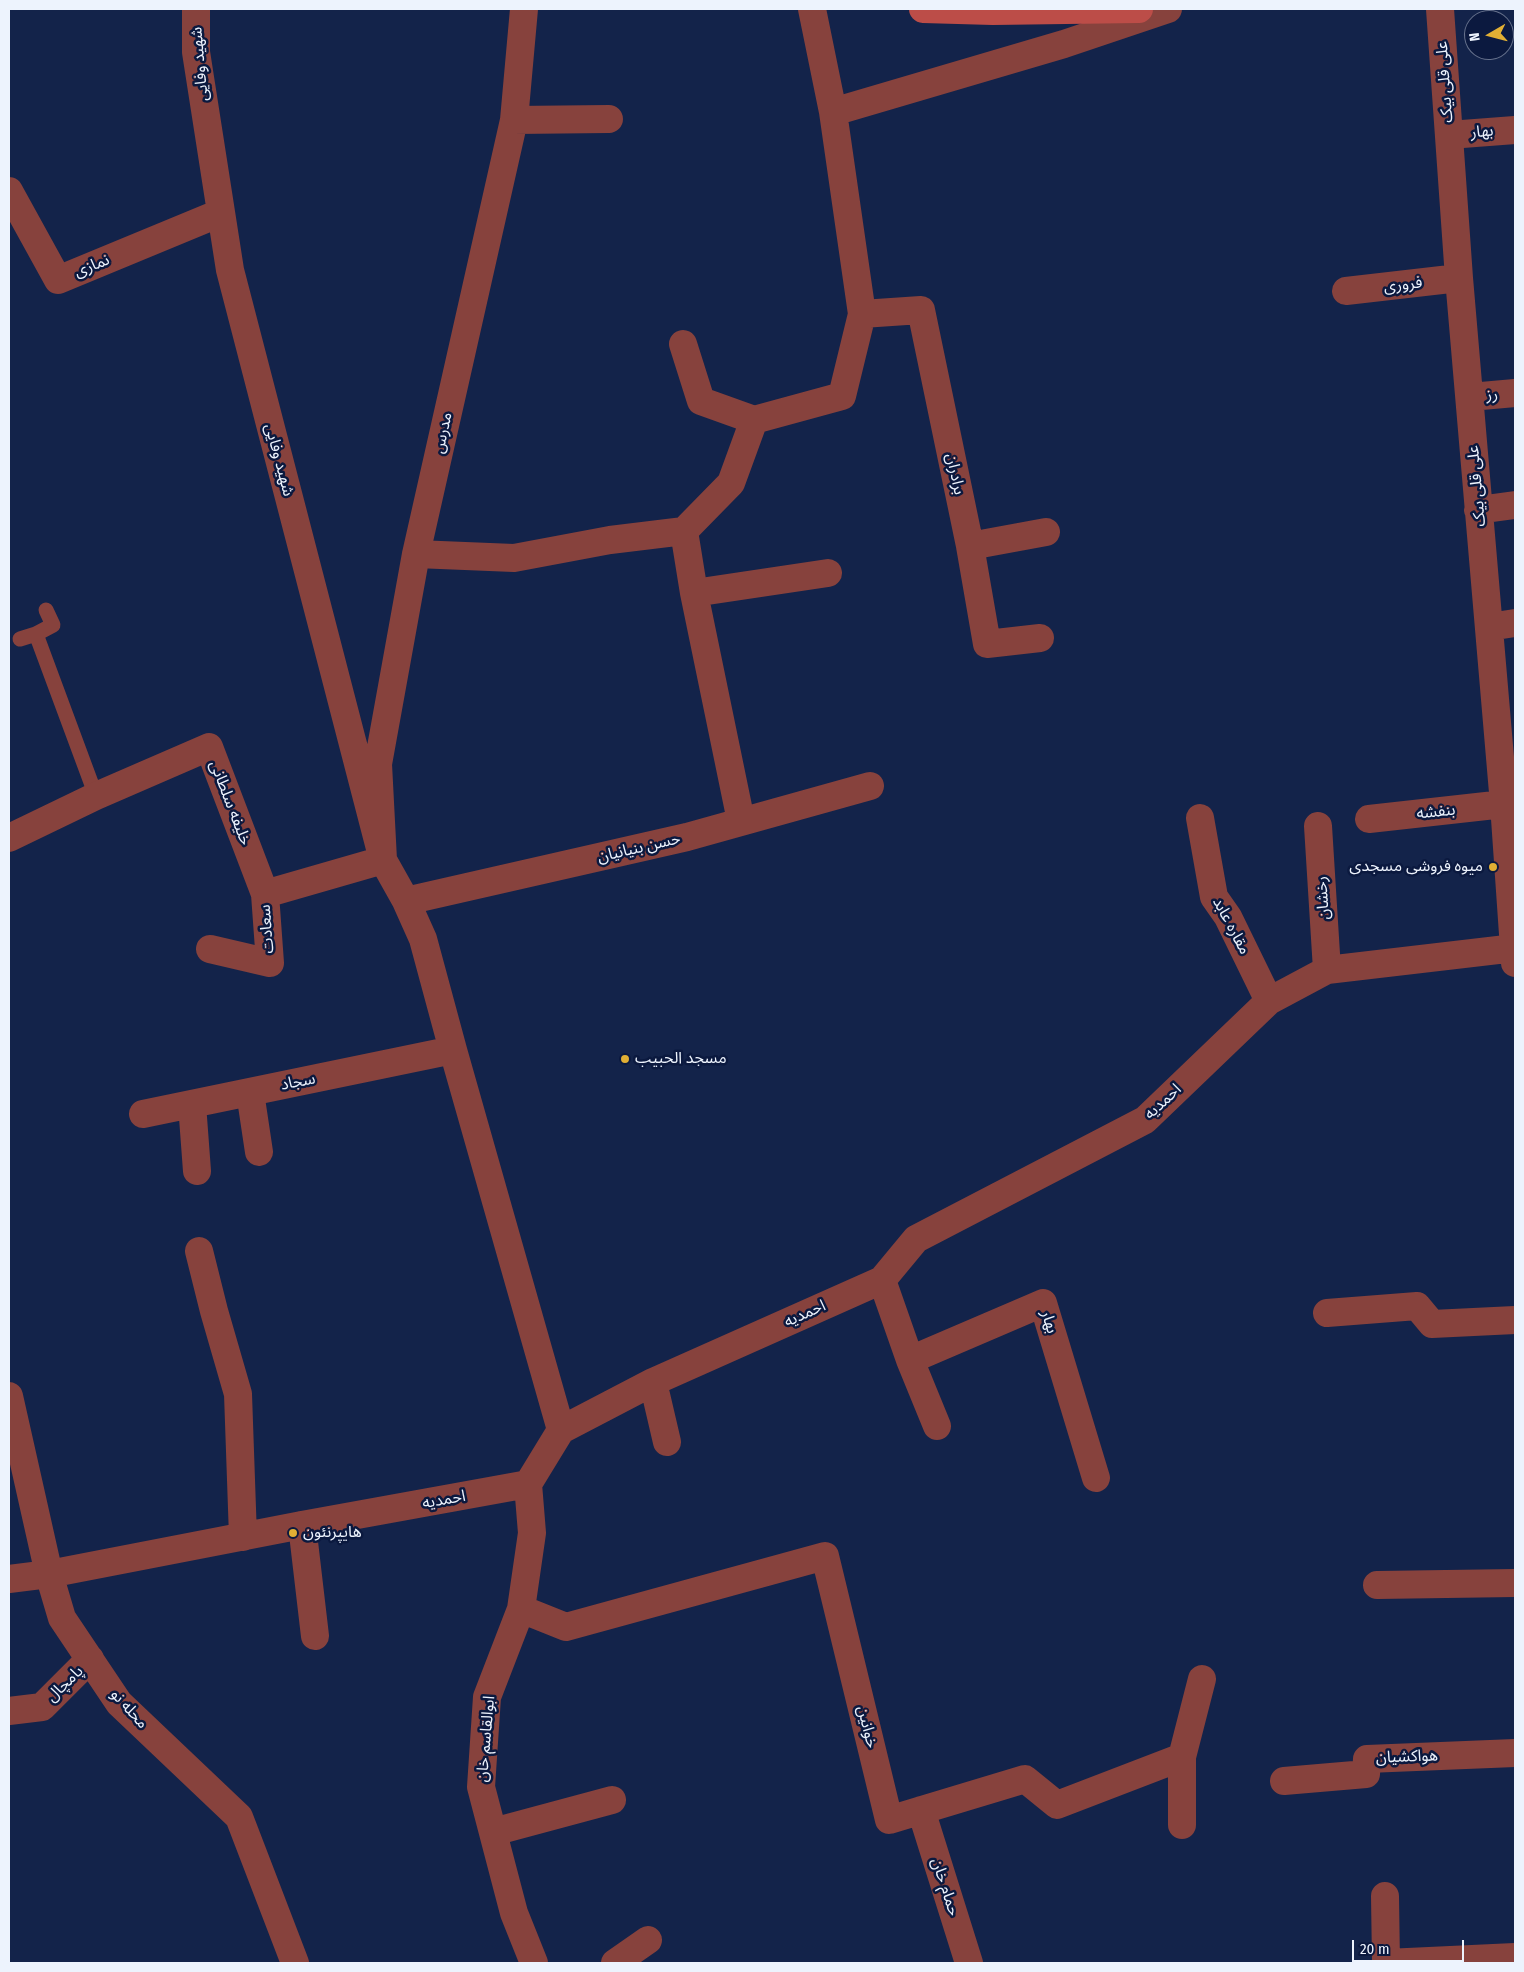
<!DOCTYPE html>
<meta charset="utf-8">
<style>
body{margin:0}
#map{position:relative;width:1524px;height:1972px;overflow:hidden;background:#13234a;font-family:"Fira Sans Condensed",sans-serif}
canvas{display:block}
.frame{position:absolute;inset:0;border:10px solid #edf3fd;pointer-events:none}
.north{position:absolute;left:1464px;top:10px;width:50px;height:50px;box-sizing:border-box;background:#0b193f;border:1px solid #65708b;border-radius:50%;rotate:262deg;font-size:14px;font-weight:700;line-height:20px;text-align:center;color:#edf3fd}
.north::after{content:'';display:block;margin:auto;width:18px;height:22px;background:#e1af34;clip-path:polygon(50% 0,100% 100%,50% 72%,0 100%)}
.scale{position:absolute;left:1352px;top:1940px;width:112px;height:22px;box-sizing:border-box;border:2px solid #edf3fd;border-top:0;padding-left:6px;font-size:15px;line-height:18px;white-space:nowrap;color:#edf3fd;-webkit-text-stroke:4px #0b193f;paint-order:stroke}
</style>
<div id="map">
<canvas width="1524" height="1972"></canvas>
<div class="frame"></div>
<div class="north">N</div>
<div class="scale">20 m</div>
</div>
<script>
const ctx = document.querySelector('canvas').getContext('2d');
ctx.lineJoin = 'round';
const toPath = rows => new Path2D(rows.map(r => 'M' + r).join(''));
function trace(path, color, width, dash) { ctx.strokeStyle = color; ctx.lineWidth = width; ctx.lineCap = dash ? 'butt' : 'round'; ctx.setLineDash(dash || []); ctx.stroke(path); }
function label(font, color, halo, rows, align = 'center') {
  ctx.font = font + ' "Fira Sans Condensed","Noto Sans Arabic",sans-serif'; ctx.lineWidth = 5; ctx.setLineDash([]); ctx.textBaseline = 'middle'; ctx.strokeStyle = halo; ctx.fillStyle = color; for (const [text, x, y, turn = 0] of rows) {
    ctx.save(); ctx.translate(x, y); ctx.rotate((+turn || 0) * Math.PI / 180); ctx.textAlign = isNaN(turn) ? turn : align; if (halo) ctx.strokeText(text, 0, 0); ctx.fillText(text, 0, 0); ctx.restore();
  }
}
trace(toPath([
 [36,634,96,796],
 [20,639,36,634,53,625,46,610]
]), '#87423d', 15);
trace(toPath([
 [196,9,196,52,230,270,383,860,406,901,423,939,453,1050,561,1430],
 [812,9,833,112,1064,44,1168,9],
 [1440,9,1459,278,1504,804,1515,963],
 [514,120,609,119],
 [1449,135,1515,130],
 [9,191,58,280,220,213],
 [1346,291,1459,278],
 [862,314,921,310,970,546,987,644,1040,638],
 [683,344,701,401,754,420],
 [1470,397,1515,393],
 [1478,510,1515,505],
 [684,531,694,593,741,821],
 [970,546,1046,532],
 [416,554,514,558,610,540,684,531,731,483,754,420,842,396,862,314,833,112],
 [694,593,828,573],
 [1489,627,1515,623],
 [1200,818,1214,897,1228,917,1269,1001],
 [1369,819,1504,804],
 [1318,826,1327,970],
 [9,838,96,796,209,747,265,894,383,860,378,764,416,554,514,120,524,9],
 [406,901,687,837,870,786],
 [210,949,270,963,265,894],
 [250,1092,259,1152],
 [192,1104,197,1171],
 [143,1114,453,1050],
 [199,1251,214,1311,238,1394,243,1537],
 [882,1280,910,1360,937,1426],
 [1327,1313,1417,1306,1432,1324,1515,1320],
 [910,1360,1043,1303,1096,1478],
 [653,1382,667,1442],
 [9,1396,49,1574,62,1618,119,1703,239,1817,295,1963],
 [528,1484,532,1533,521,1609,487,1697,481,1787,514,1913,534,1963],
 [302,1525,315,1636],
 [9,1579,49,1574,302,1525,528,1484,561,1430,653,1382,882,1280,916,1239,1145,1120,1269,1001,1327,970,1515,948],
 [1377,1585,1515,1583],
 [521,1609,566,1627,825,1556,889,1820,1025,1779,1057,1805,1182,1757,1202,1679],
 [9,1711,42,1707,90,1659],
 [1182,1757,1182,1825],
 [1284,1781,1366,1774,1367,1759,1515,1753],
 [921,1810,969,1963],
 [493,1832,612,1800],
 [1385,1896,1386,1963,1515,1957],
 [615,1963,648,1940]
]), '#87423d', 28);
trace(toPath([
 [923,9,993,11,1139,9]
]), '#bc4d48', 28);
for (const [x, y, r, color] of [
 [1493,867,5,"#e1af34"],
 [625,1059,5,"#e1af34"],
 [293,1533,5,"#e1af34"]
]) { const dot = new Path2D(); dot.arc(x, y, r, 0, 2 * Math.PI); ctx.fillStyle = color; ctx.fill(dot); trace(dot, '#0b193f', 2); }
label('16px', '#edf3fd', '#0b193f', [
 ["شهید وفایی",200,64,-95],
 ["علی قلی بیک",1445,82,-94],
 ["بهار",1482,132,-5],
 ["نمازی",92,266,-22],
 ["فروری",1403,285,-7],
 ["رز",1492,395,-5],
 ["مدرس",443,433,-78],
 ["شهید وفایی",279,460,75],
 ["برادران",955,474,78],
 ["علی قلی بیک",1477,486,-95],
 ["خلیفه سلطانی",230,803,69],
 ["بنفشه",1436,812,-6],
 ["حسن بنیانیان",639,848,-13],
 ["رخشان",1323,898,-94],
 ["مقاره عابد",1231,926,62],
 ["سعادت",267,929,-94],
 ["سجاد",298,1082,-11],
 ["احمدیه",1163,1102,-43],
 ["احمدیه",805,1314,-24],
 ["بهار",1049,1322,73],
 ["احمدیه",444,1500,-10],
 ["پامچال",65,1684,-44],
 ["محله نو",129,1709,48],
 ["خوانین",867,1727,76],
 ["ابوالقاسم خان",486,1739,-85],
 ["هواکشیان",1407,1757,-2],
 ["حمام خان",945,1887,72]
]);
label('16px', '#edf3fd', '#0b193f', [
 ["میوه فروشی مسجدی",1483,867,"right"],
 ["مسجد الحبیب",635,1059],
 ["هایپرنئون",303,1533]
], 'left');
</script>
